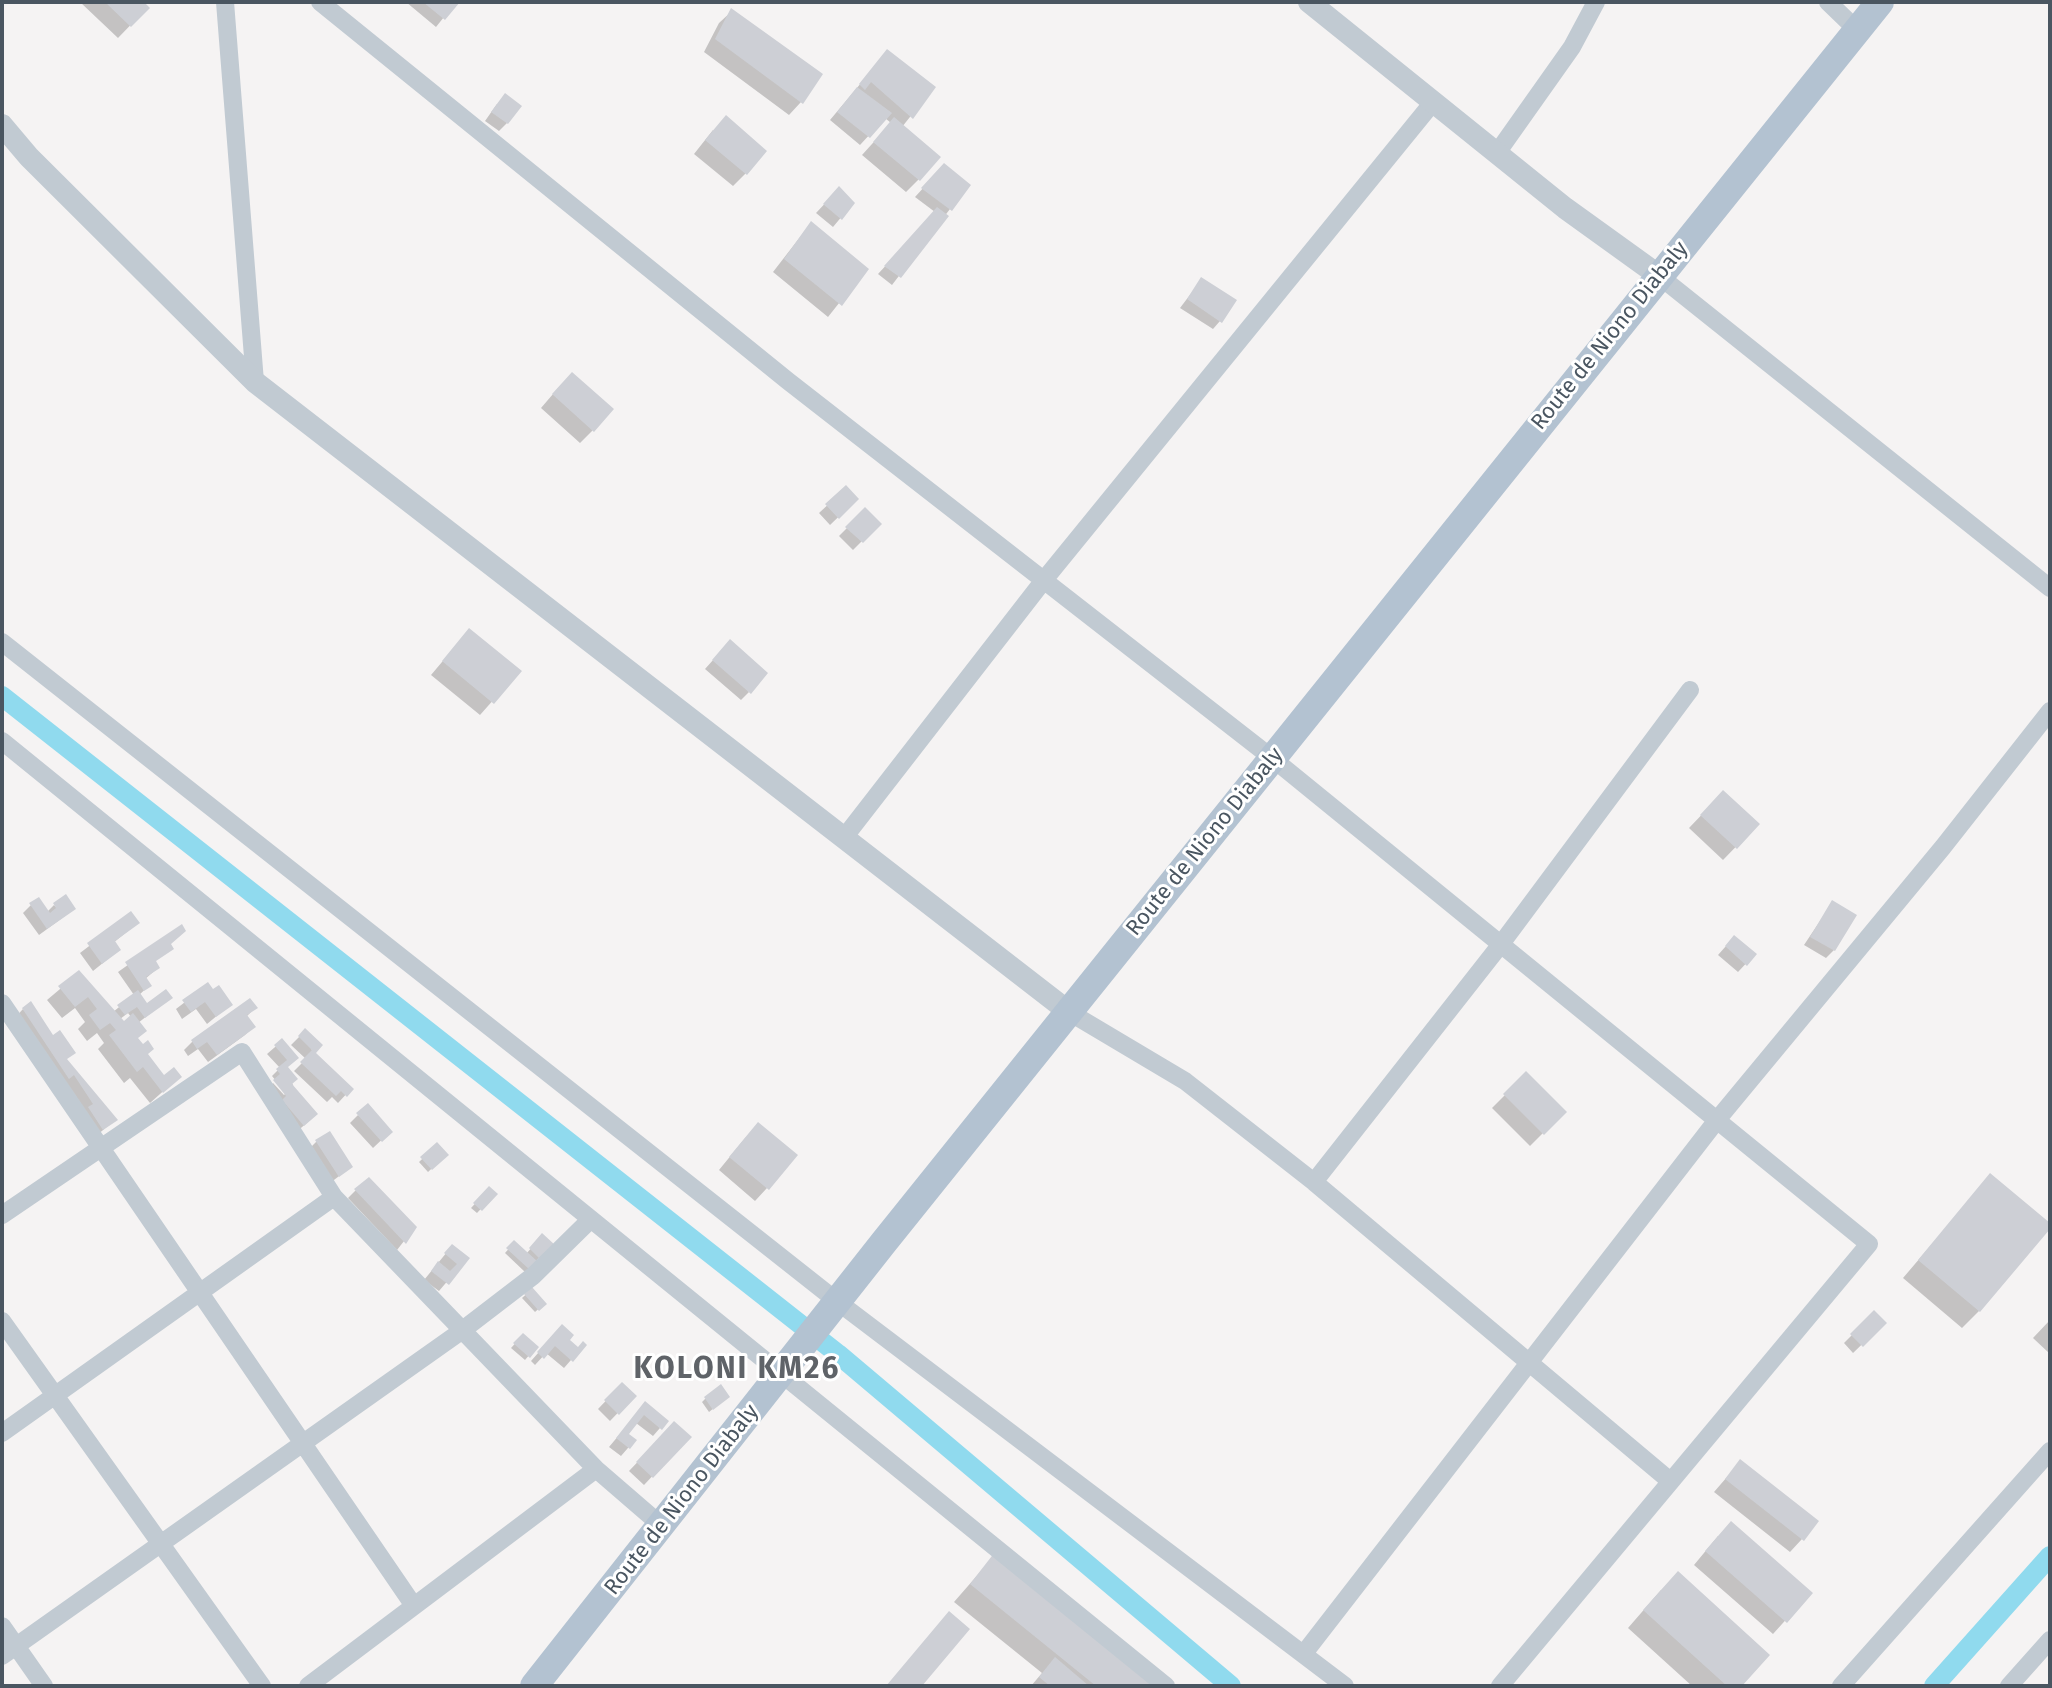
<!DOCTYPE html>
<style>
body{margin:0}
#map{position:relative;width:2052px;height:1688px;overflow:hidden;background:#f5f3f3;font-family:"Fira Sans",sans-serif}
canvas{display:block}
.frame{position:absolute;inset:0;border:4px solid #4a5661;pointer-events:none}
</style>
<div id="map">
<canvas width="2052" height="1688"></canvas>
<div class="frame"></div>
</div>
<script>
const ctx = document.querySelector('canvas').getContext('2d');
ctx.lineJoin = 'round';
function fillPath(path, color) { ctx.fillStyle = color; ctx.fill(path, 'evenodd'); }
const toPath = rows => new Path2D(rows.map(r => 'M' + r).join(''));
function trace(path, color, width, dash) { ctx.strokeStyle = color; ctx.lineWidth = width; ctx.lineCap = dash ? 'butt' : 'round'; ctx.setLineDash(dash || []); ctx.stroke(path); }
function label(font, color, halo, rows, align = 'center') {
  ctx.font = font + ' "Fira Sans",sans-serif'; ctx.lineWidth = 6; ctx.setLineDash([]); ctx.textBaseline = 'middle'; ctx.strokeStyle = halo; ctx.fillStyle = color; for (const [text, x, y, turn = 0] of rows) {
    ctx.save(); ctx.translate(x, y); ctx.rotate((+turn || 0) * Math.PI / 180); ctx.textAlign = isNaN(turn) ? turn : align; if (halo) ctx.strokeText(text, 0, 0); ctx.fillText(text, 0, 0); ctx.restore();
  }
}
fillPath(toPath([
 [80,2,141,2,147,8,118,38],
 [406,2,456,2,436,27],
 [732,11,801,102,789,115,704,52,719,23],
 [887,52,933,88,902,127,919,179,906,192,862,155,891,123,885,118,860,145,830,120],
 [497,104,507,123,499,131,485,121],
 [713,130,746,173,733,186,694,154],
 [936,174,950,209,892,285,878,274,935,212,915,197],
 [832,196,853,203,833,227,816,213],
 [811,223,866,269,828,317,773,272],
 [1202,279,1220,321,1213,329,1180,308],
 [559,387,593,430,580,443,541,408],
 [846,488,857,499,830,525,819,513],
 [865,510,879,524,853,550,839,536],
 [469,630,519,671,480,715,431,675],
 [722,650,749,692,741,700,705,669],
 [1711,805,1757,825,1723,860,1689,828],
 [1832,903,1834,950,1826,958,1804,945],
 [31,905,47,912,54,905,65,916,39,935,23,913],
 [131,914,138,923,113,943,119,950,93,971,80,953],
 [181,927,169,945,171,948,154,962,158,968,145,979,150,985,139,995,146,1005,170,998,138,1023,136,1038,164,1077,179,1077,150,1103,130,1078,124,1083,98,1049,104,1043,97,1033,87,1041,78,1029,85,1022,75,1008,62,1018,47,1000,79,973,113,1012,134,995,118,972],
 [128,1013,131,1017,123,1024,120,1019],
 [1734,937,1754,955,1738,972,1718,955],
 [207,985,230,1005,207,1024,196,1009,182,1019,176,1009],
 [250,1000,255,1008,246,1017,253,1027,245,1035,208,1062,198,1049,188,1056,184,1050,192,1042],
 [23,1009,115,1120,90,1141,11,1022],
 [305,1031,313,1053,351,1089,338,1103,332,1097,327,1102,294,1071,306,1059,291,1045],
 [282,1041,296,1058,286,1068,308,1122,295,1133,266,1089,273,1083,284,1095,286,1093,272,1076,280,1068,267,1054],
 [1526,1074,1564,1112,1530,1146,1492,1108],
 [358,1115,390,1132,373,1148,350,1123],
 [746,1137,767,1188,755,1201,719,1170],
 [317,1141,351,1167,330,1183,309,1149],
 [437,1145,446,1155,428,1172,419,1162],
 [1990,1176,1979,1311,1962,1328,1903,1278],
 [489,1189,495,1194,477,1213,471,1208],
 [356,1190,415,1227,397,1250,348,1198],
 [542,1236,552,1245,525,1272,505,1253,514,1243,526,1254],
 [452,1246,467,1258,439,1291,424,1280],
 [531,1290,544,1304,535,1312,522,1298],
 [1874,1313,1884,1323,1853,1353,1844,1343],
 [2050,1320,2050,1354,2033,1338],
 [523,1335,536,1347,525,1360,511,1348],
 [554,1335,567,1340,571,1360,564,1368,546,1353,535,1365,531,1361],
 [622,1384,634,1396,610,1421,598,1409],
 [705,1399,724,1400,709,1412,702,1402],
 [645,1404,660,1428,653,1436,636,1423,626,1434,634,1441,621,1456,609,1447],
 [674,1424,689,1437,644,1485,629,1471],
 [1740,1462,1802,1539,1790,1552,1714,1492],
 [1718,1536,1810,1593,1773,1634,1694,1565],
 [995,1555,1158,1686,1031,1686,1042,1673,954,1602],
 [1661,1590,1739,1686,1692,1686,1628,1628]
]), '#0003');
trace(toPath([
 [2,696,838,1354,1231,1686],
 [1934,1686,2050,1556]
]), '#90daee', 20);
fillPath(toPath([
 [105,2,144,2,150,8,131,27],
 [423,2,460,2,445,20],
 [731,8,823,74,803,104,715,39],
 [887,49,936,87,913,119,871,82,865,90,859,84],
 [857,87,892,113,870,138,837,112],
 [505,93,522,106,508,124,491,112],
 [726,115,767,151,747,175,705,140],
 [894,117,941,157,920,181,873,142],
 [944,163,971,185,952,211,921,188],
 [839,186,855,203,842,220,823,204],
 [937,207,949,216,901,278,884,266],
 [811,221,869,269,842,306,784,259],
 [1201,277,1237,300,1222,323,1187,299],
 [572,372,614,409,594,432,552,394],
 [846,485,859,499,839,519,825,504],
 [865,507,882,524,863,543,845,527],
 [469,628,522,671,494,704,442,661],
 [730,639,768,673,751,694,712,660],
 [1723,790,1760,824,1737,849,1700,815],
 [66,894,76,909,47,929,29,903,39,897,50,913,56,908,53,903],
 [1832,900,1857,915,1835,951,1810,937],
 [131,911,140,923,115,941,121,950,102,964,87,943],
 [182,924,186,931,171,944,174,949,156,961,160,968,146,977,152,986,144,991,125,962],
 [1734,935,1757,954,1747,966,1725,946],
 [79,970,124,1021,133,1013,147,1031,138,1038,143,1044,148,1040,154,1049,148,1054,164,1075,174,1067,182,1077,163,1093,143,1067,137,1072,109,1035,116,1030,110,1023,100,1030,89,1015,97,1009,88,997,75,1007,58,986],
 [208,982,213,989,219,985,233,1005,216,1017,205,1002,191,1012,182,1000],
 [166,989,173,998,145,1018,137,1007,125,1015,117,1005,138,990,147,1003],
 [250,998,258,1008,247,1015,256,1027,217,1055,207,1042,197,1049,191,1040],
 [31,1001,53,1035,60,1030,76,1053,67,1059,118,1120,103,1130,88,1107,93,1104,74,1075,69,1079,22,1008],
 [305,1028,323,1045,316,1053,354,1089,347,1097,341,1091,336,1096,300,1062,312,1050,298,1036],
 [282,1038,299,1058,288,1067,298,1079,292,1084,318,1114,304,1126,282,1100,286,1096,273,1080,280,1074,276,1069,287,1060,274,1045],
 [1526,1071,1567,1112,1544,1135,1503,1094],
 [368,1103,393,1132,382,1142,356,1113],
 [758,1122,798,1155,769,1190,729,1157],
 [330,1131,353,1167,339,1177,315,1140],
 [437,1142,449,1155,432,1170,420,1157],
 [1990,1173,2050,1223,2050,1229,1980,1312,1918,1260],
 [369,1177,417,1227,406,1244,354,1189],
 [489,1186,498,1194,482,1211,473,1203],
 [542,1233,555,1245,541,1260,529,1248],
 [514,1240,538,1262,530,1270,506,1248],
 [452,1244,470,1258,449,1285,431,1271,438,1261,450,1271,457,1264,444,1253],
 [532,1287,547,1304,539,1311,524,1294],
 [1874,1310,1887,1323,1863,1347,1850,1334],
 [562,1324,574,1335,570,1340,578,1347,583,1341,587,1345,573,1362,555,1346,544,1359,537,1352],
 [523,1333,539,1347,530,1358,513,1343],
 [622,1382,637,1396,619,1415,604,1400],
 [721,1384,730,1397,713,1410,704,1397],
 [645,1401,669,1421,662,1430,644,1415,629,1434,637,1440,630,1449,616,1438],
 [674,1421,692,1437,653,1478,636,1462],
 [1740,1459,1819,1521,1804,1541,1725,1479],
 [1731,1521,1813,1593,1787,1623,1705,1551],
 [995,1552,1161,1686,1096,1686,970,1584],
 [1678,1571,1770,1655,1742,1686,1727,1686,1643,1610],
 [949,1611,970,1629,922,1686,886,1686],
 [1055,1657,1089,1686,1050,1686,1039,1677]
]), '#cdcfd5');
trace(toPath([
 [225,2,255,382],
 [320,2,788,381,1272,758,1869,1244,1500,1686],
 [1828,2,1857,30],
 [1497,153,1572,47,1596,2],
 [1658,275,2050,588],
 [2,642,838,1302,1345,1686],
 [2,741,1166,1686],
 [843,839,1044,580,1434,101],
 [2,1003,414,1606],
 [1069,1012,1185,1081,1314,1182,1669,1480],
 [1314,1182,1501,944,1690,690],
 [2,1215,242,1052,334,1197],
 [2,1321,262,1686],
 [2,1433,334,1197,596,1469],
 [2,1626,44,1686],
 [1305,1652,1717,1120,1943,847,2050,711],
 [2,1656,460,1332,533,1276,590,1220],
 [308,1686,596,1469,662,1526],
 [1841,1686,2050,1451],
 [2009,1686,2050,1640]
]), '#c1cad2', 18);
trace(toPath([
 [1309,2,1565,208,1658,275],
 [2,125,29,157,255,382,1069,1012]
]), '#c1cad2', 22);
trace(toPath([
 [534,1686,884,1242,1880,2]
]), '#b3c2d1', 28);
label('22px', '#4a5661', '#fff', [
 ["Route de Niono Diabaly",1610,336,-51],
 ["Route de Niono Diabaly",1205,842,-51],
 ["Route de Niono Diabaly",682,1500,-52]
]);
ctx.letterSpacing = '2px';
label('bold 30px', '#5f6368', '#fff', [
 ["KOLONI KM26",737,1370]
]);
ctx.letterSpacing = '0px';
</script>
